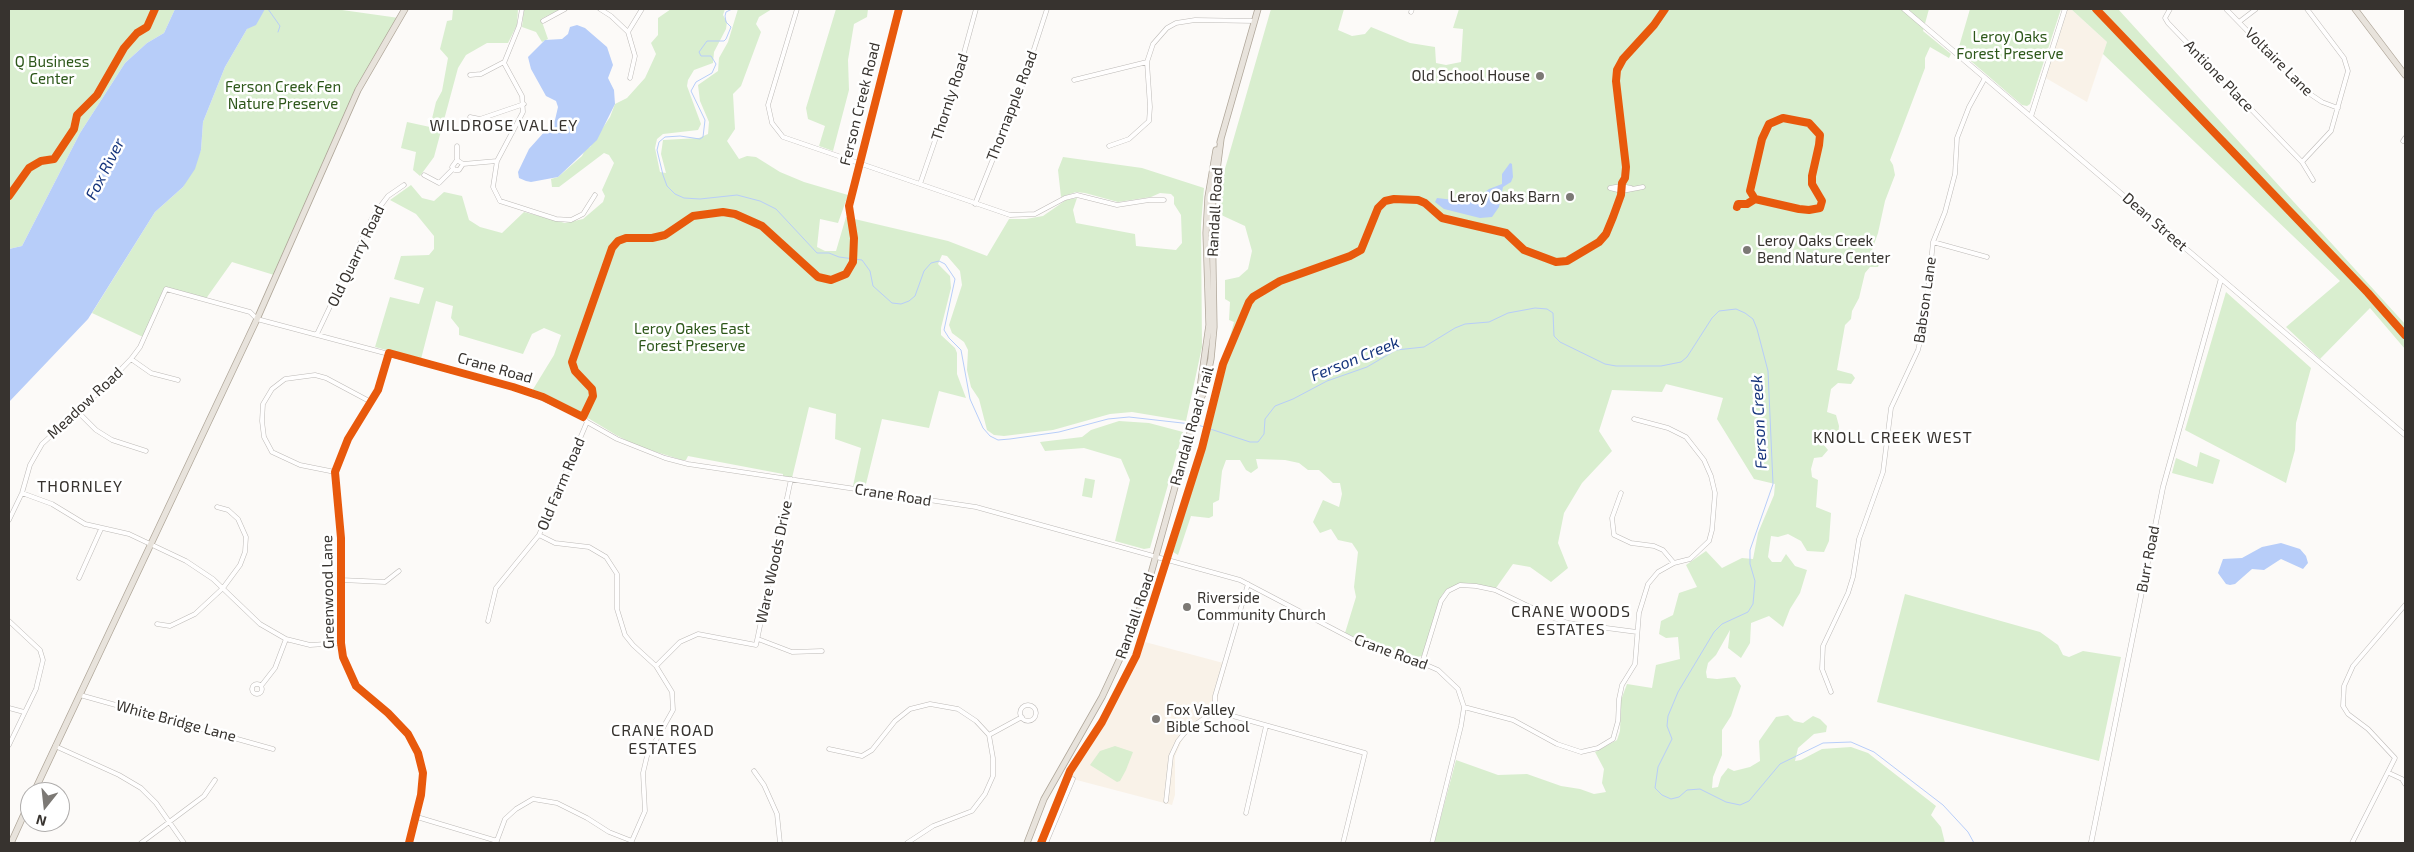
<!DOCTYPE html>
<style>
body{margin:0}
#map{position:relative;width:2414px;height:852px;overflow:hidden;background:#fcfaf8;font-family:"Exo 2",sans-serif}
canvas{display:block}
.frame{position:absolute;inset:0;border:10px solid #37332f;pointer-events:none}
.north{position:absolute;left:20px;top:782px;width:50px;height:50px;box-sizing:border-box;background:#fff;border:1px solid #afadac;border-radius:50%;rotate:196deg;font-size:14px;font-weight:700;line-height:20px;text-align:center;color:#37332f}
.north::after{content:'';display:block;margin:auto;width:18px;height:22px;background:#7c7975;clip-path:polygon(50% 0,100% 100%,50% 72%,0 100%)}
</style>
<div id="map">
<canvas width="2414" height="852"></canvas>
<div class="frame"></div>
<div class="north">N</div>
</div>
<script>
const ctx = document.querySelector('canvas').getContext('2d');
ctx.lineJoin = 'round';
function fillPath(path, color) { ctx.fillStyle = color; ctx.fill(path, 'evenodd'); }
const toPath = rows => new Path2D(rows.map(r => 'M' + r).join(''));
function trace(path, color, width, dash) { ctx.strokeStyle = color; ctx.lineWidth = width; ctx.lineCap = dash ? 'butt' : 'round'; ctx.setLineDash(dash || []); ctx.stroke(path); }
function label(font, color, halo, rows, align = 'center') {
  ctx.font = font + ' "Exo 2",sans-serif'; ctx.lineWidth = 5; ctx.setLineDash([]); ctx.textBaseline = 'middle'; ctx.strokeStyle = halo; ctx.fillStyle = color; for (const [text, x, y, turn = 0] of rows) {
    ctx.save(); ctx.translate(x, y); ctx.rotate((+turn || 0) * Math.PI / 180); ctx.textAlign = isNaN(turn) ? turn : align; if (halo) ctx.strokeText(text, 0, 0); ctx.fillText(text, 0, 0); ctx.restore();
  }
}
fillPath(toPath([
 [2066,9,2071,9,2107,42,2087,102,2044,77],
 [1145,642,1227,664,1218,696,1215,714,1199,724,1183,738,1175,756,1175,795,1172,805,1069,778,1112,710]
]), '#f9f2e8');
fillPath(toPath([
 [9,9,175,9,164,33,147,43,125,63,80,133,22,246,9,249],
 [265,9,335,9,399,18,379,51,274,275,232,262,205,300,164,288,143,337,92,313,155,212,183,187,201,150,203,122,225,67,247,29],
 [453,9,518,9,517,25,508,43,487,43,466,55,458,68,434,157,420,176,413,170,416,152,401,148,407,122,430,127,436,102,442,91,448,58,440,49,447,21,452,20],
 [524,9,561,9,541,19,548,39,542,42,536,32,522,27],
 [671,9,725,9,723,15,727,22,726,29,714,52,713,63,694,70,688,80,687,86,701,124,698,130,663,134,657,139,655,148,660,172,666,173,661,154,663,140,699,138,708,134,709,122,700,101,698,85,718,71,719,58,728,42,738,9,772,9,759,17,756,24,761,32,741,86,733,94,735,129,727,141,739,159,747,156,756,157,780,172,804,182,848,195,838,223,820,219,817,247,825,251,836,251,846,217,948,241,987,256,1009,219,1026,219,1043,216,1066,200,1077,198,1073,210,1076,223,1135,234,1136,246,1176,250,1182,243,1181,215,1174,204,1174,197,1171,194,1160,193,1151,197,1118,202,1085,193,1076,192,1061,197,1058,170,1063,157,1142,168,1204,188,1201,225,1202,347,1186,421,1132,412,1110,414,1053,430,1004,436,994,435,987,430,979,399,971,387,967,370,968,350,964,342,952,333,949,325,962,285,960,271,947,256,942,255,938,264,950,276,951,288,941,328,941,335,955,348,957,353,957,374,966,398,939,391,929,428,882,419,865,488,853,486,861,448,835,439,836,414,809,407,792,478,783,476,783,474,688,456,686,460,682,460,637,446,616,435,568,406,532,391,554,355,561,335,544,328,532,334,523,354,459,335,459,328,451,318,453,306,436,301,421,359,375,347,390,297,419,304,424,288,394,279,401,256,429,255,434,249,434,236,416,214,390,200,411,185,422,198,434,201,444,192,462,196,469,220,480,227,502,233,524,212,565,223,583,219,603,202,605,196,602,190,614,163,609,155,604,153,559,187,552,187,551,179,558,177,582,156,586,148,590,147,610,117,615,104,627,98,645,78,656,54,651,43,658,35,658,18],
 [836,9,868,9,867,17,854,24,848,60,849,90,833,151,819,146,825,126,808,119,806,108],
 [1271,9,1344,9,1338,30,1352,36,1365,34,1371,27,1410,43,1435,47,1436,63,1446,65,1461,62,1463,29,1453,28,1459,9,1929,9,1923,31,1951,54,1949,58,1930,47,1925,58,1925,68,1890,160,1893,165,1895,175,1885,201,1878,233,1870,256,1877,256,1880,262,1878,267,1870,267,1865,273,1859,298,1852,311,1851,319,1845,325,1837,370,1852,374,1855,378,1851,384,1838,383,1831,389,1827,412,1836,415,1839,426,1838,438,1826,434,1823,444,1828,450,1822,457,1814,458,1811,469,1812,477,1818,480,1816,507,1831,513,1829,541,1824,552,1807,551,1801,541,1788,534,1778,537,1771,536,1768,557,1772,562,1781,562,1786,554,1795,566,1807,570,1800,593,1790,609,1783,627,1769,616,1751,623,1750,643,1741,658,1728,648,1730,630,1716,655,1708,663,1706,672,1707,678,1717,679,1735,677,1741,686,1731,716,1722,730,1722,755,1713,777,1712,788,1718,787,1721,777,1728,768,1734,771,1750,767,1760,761,1759,741,1776,717,1788,715,1794,721,1803,723,1813,716,1820,719,1827,726,1826,732,1814,734,1798,748,1795,761,1801,760,1822,749,1851,747,1868,753,1936,806,1931,815,1941,827,1945,843,1434,843,1456,760,1498,775,1527,774,1561,786,1580,789,1594,794,1606,792,1602,783,1604,769,1595,752,1617,740,1620,731,1621,700,1627,684,1652,688,1656,665,1680,659,1678,637,1666,638,1659,634,1661,621,1673,615,1679,593,1697,587,1686,565,1706,551,1722,568,1742,558,1753,559,1758,533,1774,495,1775,484,1754,479,1717,419,1723,398,1666,384,1662,392,1612,390,1599,431,1612,451,1582,483,1564,513,1558,543,1568,568,1551,582,1530,567,1513,564,1496,588,1463,583,1447,589,1442,595,1422,656,1417,657,1363,641,1345,633,1356,597,1354,587,1358,552,1352,543,1338,540,1331,529,1320,533,1313,522,1323,500,1339,507,1342,494,1340,483,1333,483,1319,470,1308,470,1299,463,1285,460,1256,459,1258,468,1251,473,1246,470,1240,460,1226,460,1222,471,1219,500,1213,503,1213,516,1209,518,1191,516,1178,555,1173,552,1206,445,1226,361,1227,347,1234,322,1229,320,1230,302,1225,299,1225,280,1239,277,1248,269,1252,251,1245,226,1219,214,1222,179],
 [1970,9,2061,9,2030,104,2027,106,2022,105,1958,50],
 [2071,9,2118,9,2405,324,2405,349,2370,308,2320,359,2286,327,2340,281,2103,54,2107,42],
 [2226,292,2311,368,2296,423,2295,450,2286,483,2185,430],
 [1119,421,1149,423,1183,432,1150,548,1144,549,1115,541,1130,480,1121,459,1084,448,1045,451,1040,442,1082,437,1091,430],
 [2200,452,2220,460,2213,484,2172,473,2176,458,2197,467],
 [1085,478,1095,480,1092,498,1082,496],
 [1905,594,2040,632,2058,645,2063,655,2069,657,2083,651,2121,657,2099,761,1877,702],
 [1115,746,1133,752,1126,770,1120,781,1117,782,1090,765,1100,751]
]), '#d9eecf');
fillPath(toPath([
 [175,9,265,9,256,25,247,29,225,67,203,122,201,150,195,169,183,187,155,212,88,319,9,402,9,249,22,246,80,133,125,63,147,43,164,33],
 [577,25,585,28,607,47,613,65,608,78,614,90,615,104,597,140,558,177,531,182,526,181,519,178,518,172,529,149,555,120,558,107,556,101,546,96,531,69,528,57,545,40,562,39,568,34,570,27],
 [1510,163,1512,164,1513,177,1511,182,1503,187,1499,207,1492,217,1480,218,1444,209,1435,202,1437,198,1471,202,1489,189,1502,184,1502,174],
 [2281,543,2300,549,2306,556,2308,563,2303,569,2281,559,2264,570,2252,569,2235,584,2230,585,2226,584,2218,573,2223,559,2242,558,2262,547]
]), '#b7cdf9');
trace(toPath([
 [268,9,280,26,278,32],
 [732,9,726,12,725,16,726,22,731,27,726,39,724,41,707,41,699,52,701,56,711,56,716,64,712,73,696,82,691,91,705,120,703,137,700,139,680,136,665,137,659,142,657,150,663,175,667,186,675,194,684,198,700,199,737,195,760,201,776,209,817,253,829,253,839,257,862,260,870,271,873,286,892,303,901,304,909,301,915,296,924,271,931,263,939,261,945,264,955,279,944,330,949,338,961,350,970,399,983,428,990,436,998,440,1010,439,1059,432,1108,419,1129,417,1191,424],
 [1195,424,1250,442,1258,442,1264,434,1265,419,1275,406,1293,399,1327,381,1367,367,1396,350,1424,347,1455,328,1465,324,1489,322,1508,313,1535,308,1547,309,1553,313,1554,336,1560,342,1605,364,1616,366,1661,366,1681,362,1687,357,1712,318,1719,311,1736,309,1745,313,1753,319,1757,329,1768,371,1773,484,1750,550,1750,564,1755,581,1753,604,1748,612,1722,624,1714,632,1678,692,1668,716,1667,726,1672,739,1658,767,1655,788,1662,795,1671,799,1679,797,1687,790,1700,789,1726,802,1740,805,1749,801,1780,764,1823,743,1851,742,1874,752,1943,805,1968,832,1974,843]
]), '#b7cdf9', 1);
const minor = toPath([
 [522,9,519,26,504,63,522,96,523,112,497,161,493,187,500,201,556,219,571,220,583,214,595,195],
 [600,9,611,16,628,32],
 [797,9,768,105,772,123,783,137,1010,215,1035,214,1065,198,1077,195,1117,205,1149,200,1164,200],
 [2170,9,2165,18,2168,23,2302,162,2313,180],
 [2226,9,2307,92,2322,102,2338,108],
 [1411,12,1412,9],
 [543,21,565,9],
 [2239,22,2256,9],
 [470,75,481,74,504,62],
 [630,78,635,56,628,32,642,9],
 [1074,80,1147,62],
 [470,117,480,119,524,104],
 [2403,141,2405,138],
 [1109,146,1129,139,1149,121,1150,107,1147,62,1153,44,1167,28,1176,23,1195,20,1255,21],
 [457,160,457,146],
 [2302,162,2331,131,2348,71,2344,58,2307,9],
 [463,164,459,170,455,170,452,167,457,160,463,164,497,161],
 [424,175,439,183,453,169],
 [920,184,959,71,976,9],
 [1610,188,1622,191,1643,187],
 [1610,188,1621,186,1631,188],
 [975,204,1021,89,1047,9],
 [849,206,899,9],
 [1933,242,1987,257],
 [317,334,373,216,388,196,404,185],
 [389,353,378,390,348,439,335,472,341,538,341,643,343,657,356,686,388,713,408,734,418,753,423,773,421,795,409,843],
 [131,359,151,373,178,380],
 [77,411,96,430,112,440,146,451],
 [335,472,300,465,272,452,264,437,262,421,263,404,272,389,285,379,315,375,326,378,371,402],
 [22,493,52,504,85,524,129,534,186,561,213,579,260,624,286,639,310,645,341,643],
 [1621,493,1612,518,1614,535,1631,543,1654,546,1663,550,1674,563],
 [9,520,22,493,30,465,42,444,102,389,131,359,140,347,166,289,250,312,257,319,524,390,583,417,587,422,617,439,665,458,688,464,976,507,1240,580,1362,644,1422,663,1438,670,1458,689,1464,707,1461,726,1432,843],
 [539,535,555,543,589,547,606,557,617,574,617,609,625,635,633,645,656,666,672,692,673,710,647,756,643,773,645,811,631,843],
 [79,578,101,529],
 [341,580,385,582,399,571],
 [9,621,40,650,43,660,36,689,9,745],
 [488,621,496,588,539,535,587,422],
 [157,624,170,626,195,614,223,588,240,565,245,552,246,537,238,519,228,510,217,507],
 [758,639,792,652,822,651],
 [1422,663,1441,601,1448,591,1460,585,1476,586,1495,590,1551,617,1568,623,1637,632],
 [656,666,680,642,698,634,756,645,791,479],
 '252 689a5 5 0 1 1 10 0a5 5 0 1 1-10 0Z',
 [261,686,275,668,286,639],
 [1831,692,1822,669,1823,646,1848,593,1853,577,1859,539,1883,472,1891,408,1918,350,1925,321,1933,242,1945,212,1955,174,1957,138,1969,107,1985,78],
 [80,695,273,749],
 '1020 713a8 8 0 1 1 16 0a8 8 0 1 1-16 0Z',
 [1464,707,1513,720,1557,744,1581,752,1598,748,1613,739,1618,721,1619,699,1622,685,1635,664,1639,613,1648,584,1658,572,1674,563,1690,559,1709,541,1712,530,1715,493,1711,476,1704,460,1686,437,1668,428,1634,419],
 [9,708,24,712],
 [1215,711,1215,696,1248,584],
 [989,735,1022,717],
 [55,746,119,775,141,788,156,803,184,843],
 [829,749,862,756,872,750,895,721,910,709,930,704,958,709,976,721,989,735,993,758,993,776,985,794,972,811,933,826,907,843],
 [754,771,764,785,777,814,780,843],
 [2389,773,2402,779,2405,784],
 [1166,801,1171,756,1178,741,1187,730,1215,711,1365,753,1343,843],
 [1246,813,1266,726],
 [417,817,497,841],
 [141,843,204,796,215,780],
 [496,843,505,819,516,809,533,799,557,803,587,818,609,832,632,841],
 [1046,843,1073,779],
 [2352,843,2395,758,2368,729,2348,714,2343,706,2344,686,2353,666,2405,605]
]);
const tertiary = toPath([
 [1904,9,2405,435],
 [2031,116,2065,9],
 [2091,843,2163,487,2221,279]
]);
const primary = toPath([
 [2355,9,2405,75],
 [1220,142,1258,9],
 [1198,402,1209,325,1206,233,1208,197,1216,150],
 [34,792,257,319,358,90,405,9],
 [11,843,30,801],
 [1027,843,1044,799,1102,697,1130,637,1147,588,1198,404,1204,392,1211,359,1214,327,1212,209,1221,139]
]);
trace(minor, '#bdbab7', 5);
trace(tertiary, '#bdbab7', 5.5);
trace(primary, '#afa699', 7);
trace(minor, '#fffefe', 4);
trace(tertiary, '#fffefe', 4.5);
trace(primary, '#e8e3dc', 5.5);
trace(toPath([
 [2096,9,2368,293,2405,335],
 [9,196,29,168,41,161,54,159,74,129,77,115,97,95,124,48,137,33,147,27,155,9],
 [1737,207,1738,204,1747,204,1755,199,1799,209,1809,210,1820,208,1822,201,1812,184,1812,176,1819,145,1820,135,1809,123,1783,118,1769,124,1762,139,1750,191,1755,199],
 [409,843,421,795,423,773,418,753,408,734,388,713,356,686,343,657,341,643,341,538,335,472,348,439,378,390,389,353,513,387,543,397,583,417,593,396,592,389,575,371,572,362,612,248,618,241,626,238,652,238,665,235,693,216,723,212,735,214,762,226,818,277,831,280,846,274,853,262,854,238,849,206,899,9],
 [1041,843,1070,771,1102,722,1136,656,1202,448,1223,364,1249,302,1253,297,1280,281,1350,256,1361,250,1378,208,1385,201,1394,199,1418,200,1425,203,1442,218,1506,233,1524,250,1556,262,1567,261,1599,242,1606,234,1613,217,1621,195,1622,183,1625,178,1626,167,1616,81,1617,70,1623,59,1654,25,1665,9]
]), '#e8590c', 8);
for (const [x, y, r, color] of [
 [1540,76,5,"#7c7975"],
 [1570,197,5,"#7c7975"],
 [1747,250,5,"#7c7975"],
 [1187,607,5,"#7c7975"],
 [1156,719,5,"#7c7975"]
]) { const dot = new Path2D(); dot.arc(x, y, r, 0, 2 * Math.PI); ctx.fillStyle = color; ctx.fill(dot); trace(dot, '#fff', 2); }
label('15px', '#2d571a', '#fff', [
 ["Leroy Oaks",2010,37],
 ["Forest Preserve",2010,54],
 ["Q Business",52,62],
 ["Center",52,79],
 ["Ferson Creek Fen",283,87],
 ["Nature Preserve",283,104],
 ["Leroy Oakes East",692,329],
 ["Forest Preserve",692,346]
]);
label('15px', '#37332f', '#fff', [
 ["Voltaire Lane",2279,62,45],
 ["Antione Place",2219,76,46],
 ["Thornly Road",950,97,-72],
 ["Ferson Creek Road",860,104,-76],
 ["Thornapple Road",1012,106,-69],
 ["Randall Road",1215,212,-87],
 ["Dean Street",2155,222,41],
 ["Old Quarry Road",356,256,-64],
 ["Babson Lane",1925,300,-82],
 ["Crane Road",495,368,16],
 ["Meadow Road",85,403,-43],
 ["Randall Road Trail",1192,426,-74],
 ["Old Farm Road",561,484,-67],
 ["Crane Road",893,495,9],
 ["Burr Road",2148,559,-79],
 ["Ware Woods Drive",774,562,-78],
 ["Greenwood Lane",328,592,-91],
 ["Randall Road",1135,616,-71],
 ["Crane Road",1391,652,20],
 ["White Bridge Lane",176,721,15]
]);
label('15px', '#37332f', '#fff', [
 ["Old School House",1530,76,"right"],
 ["Leroy Oaks Barn",1560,197,"right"],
 ["Leroy Oaks Creek",1757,241],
 ["Bend Nature Center",1757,258],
 ["Riverside",1197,598],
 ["Community Church",1197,615],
 ["Fox Valley",1166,710],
 ["Bible School",1166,727]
], 'left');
ctx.letterSpacing = '1px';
label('16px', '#37332f', '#fff', [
 ["WILDROSE VALLEY",504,126],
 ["KNOLL CREEK WEST",1893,438],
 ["THORNLEY",80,487],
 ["CRANE WOODS",1571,612],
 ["ESTATES",1571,630],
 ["CRANE ROAD",663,731],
 ["ESTATES",663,749]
]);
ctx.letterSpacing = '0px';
label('italic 16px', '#15347c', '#fff', [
 ["Fox River",105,169,-63],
 ["Ferson Creek",1355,359,-22],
 ["Ferson Creek",1759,422,-93]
]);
</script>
